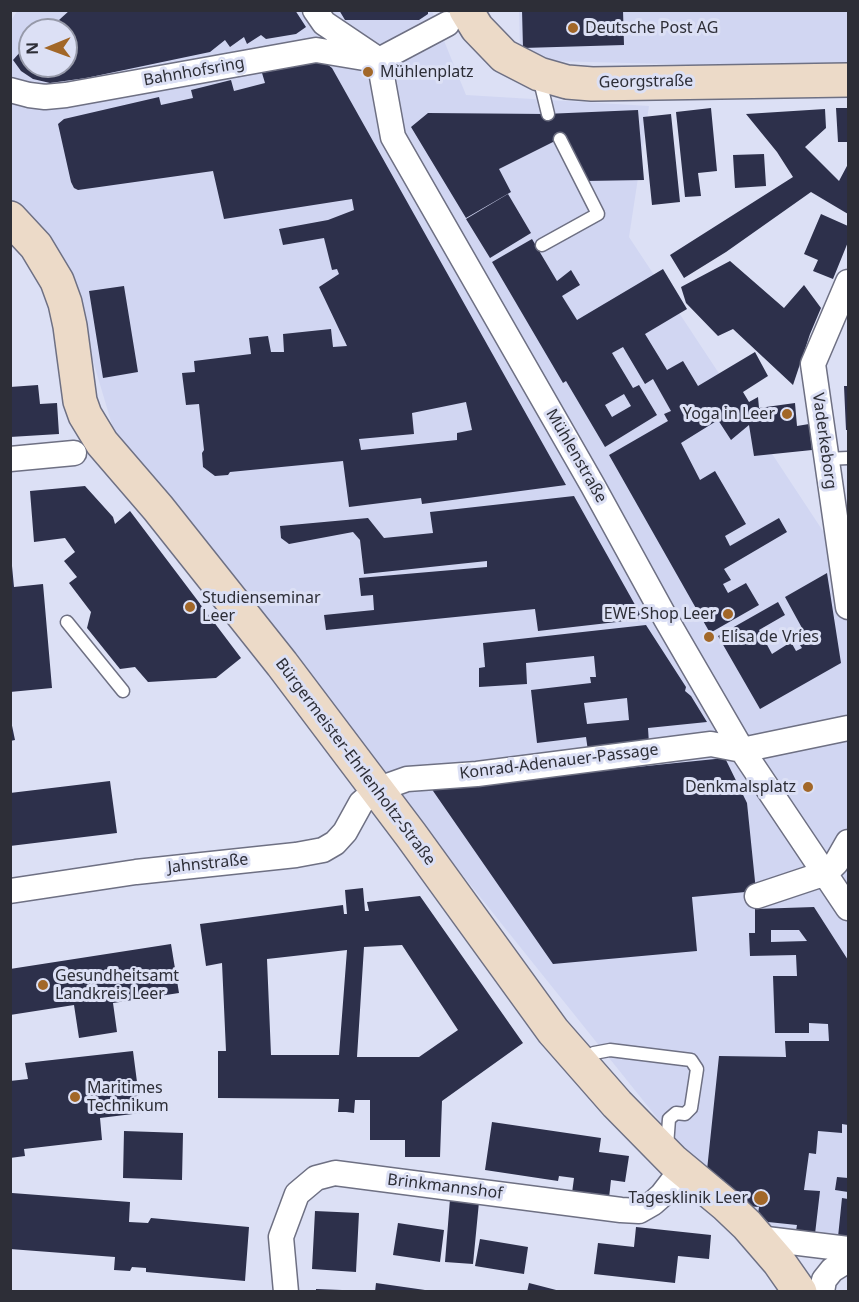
<!DOCTYPE html>
<meta charset="utf-8">
<style>
body{margin:0}
#map{position:relative;width:859px;height:1302px;overflow:hidden;background:#dce0f5;font-family:"Noto Sans",sans-serif}
canvas{display:block}
.frame{position:absolute;inset:0;border:12px solid #2d2e37;pointer-events:none}
.north{position:absolute;left:18px;top:18px;width:60px;height:60px;box-sizing:border-box;background:#dce0f5;border:2px solid #9699a9;border-radius:50%;rotate:269deg;font-size:16px;font-weight:700;line-height:24px;text-align:center;color:#2d2e37}
.north::after{content:'';display:block;margin:auto;width:21px;height:27px;background:#a26728;clip-path:polygon(50% 0,100% 100%,50% 72%,0 100%)}
</style>
<div id="map">
<canvas width="859" height="1302"></canvas>
<div class="frame"></div>
<div class="north">N</div>
</div>
<script>
const ctx = document.querySelector('canvas').getContext('2d');
ctx.lineJoin = 'round';
function fillPath(path, color) { ctx.fillStyle = color; ctx.fill(path, 'evenodd'); }
const toPath = rows => new Path2D(rows.map(r => 'M' + r).join(''));
function trace(path, color, width, dash) { ctx.strokeStyle = color; ctx.lineWidth = width; ctx.lineCap = dash ? 'butt' : 'round'; ctx.setLineDash(dash || []); ctx.stroke(path); }
function label(font, color, halo, rows, align = 'center') {
  ctx.font = font + ' "Noto Sans",sans-serif'; ctx.lineWidth = 6; ctx.setLineDash([]); ctx.textBaseline = 'middle'; ctx.strokeStyle = halo; ctx.fillStyle = color; for (const [text, x, y, turn = 0] of rows) {
    ctx.save(); ctx.translate(x, y); ctx.rotate((+turn || 0) * Math.PI / 180); ctx.textAlign = isNaN(turn) ? turn : align; if (halo) ctx.strokeText(text, 0, 0); ctx.fillText(text, 0, 0); ctx.restore();
  }
}
fillPath(toPath([
 [18,10,432,11,466,95,649,106,629,237,848,569,848,1283,831,1236,769,1229,686,1154,118,445,63,260,11,208,10,22],
 [30,30,66,30,66,66,30,66],
 [519,11,848,11,848,65,751,66,548,61,520,49]
]), '#d1d6f2');
fillPath(toPath([
 [70,10,295,10,306,27,296,34,266,39,261,35,247,44,244,37,230,47,225,40,210,52,86,78,50,83,33,79,21,71,13,60,30,41,30,66,66,66,66,30,48,30],
 [339,10,428,10,428,14,419,20,345,20],
 [522,10,623,10,624,45,523,48],
 [314,61,323,61,332,68,566,485,422,504,421,498,349,507,343,461,230,472,228,475,215,476,203,467,202,453,204,450,199,404,186,405,182,373,195,372,194,361,251,354,249,338,268,336,271,352,284,352,283,334,331,329,333,347,347,346,319,287,339,274,337,269,332,270,324,238,283,245,279,229,328,220,354,210,352,199,224,219,213,171,78,190,74,188,71,182,58,124,64,119,159,97,161,105,193,98,191,90,231,80,234,91,265,83,262,73],
 [466,402,472,430,457,433,457,440,361,450,359,439,414,434,412,413],
 [711,108,717,171,698,173,701,196,685,197,676,112],
 [836,108,848,108,848,142,838,142],
 [825,109,826,128,805,147,839,181,848,164,848,214,811,192,726,252,684,278,670,255,793,177,777,152,746,114],
 [638,110,644,180,585,181,561,138,499,169,511,192,466,218,411,127,428,113,545,114],
 [671,114,680,202,652,205,643,117],
 [764,154,766,186,735,188,733,155],
 [508,194,531,233,490,258,466,219],
 [821,214,848,226,848,242,833,279,813,271,818,260,804,254],
 [532,239,557,281,571,270,580,285,562,296,577,320,663,269,687,309,645,334,667,370,683,361,698,386,755,352,768,376,743,392,749,402,758,397,759,408,795,403,797,426,809,424,812,450,754,456,749,425,731,440,718,420,681,443,700,480,715,471,746,524,725,536,730,546,779,518,787,532,724,569,731,580,723,584,728,593,746,583,759,605,710,633,609,455,668,421,664,414,671,411,653,379,645,384,623,347,612,353,633,388,639,385,657,415,605,447,566,381,563,383,492,262],
 [624,394,631,406,612,417,605,405],
 [730,261,784,308,804,285,821,308,810,334,793,385,733,329,718,336,686,303,681,287],
 [124,286,138,372,103,378,89,291],
 [38,385,40,404,57,403,59,434,10,437,10,387],
 [844,386,848,386,848,430,846,430],
 [85,486,113,517,115,524,130,511,241,658,216,678,148,682,135,667,120,669,87,628,91,612,69,583,77,577,64,561,75,552,65,538,34,542,30,491],
 [574,496,643,619,538,631,535,609,326,630,324,615,374,610,373,595,361,596,359,578,487,567,487,561,364,574,360,540,353,532,289,544,281,538,280,526,368,518,384,538,433,533,430,512],
 [10,566,12,566,14,587,43,584,52,688,10,692],
 [827,573,841,663,760,709,718,636,778,602,785,615,759,630,772,654,791,642,796,651,802,648,800,645,804,642,798,631,802,628,785,597],
 [646,625,686,687,685,691,691,696,707,722,648,728,649,744,588,751,586,737,537,743,531,690,591,683,590,677,596,677,594,656,526,663,527,684,479,687,479,668,485,667,483,643],
 [627,698,629,720,587,724,584,703],
 [10,716,15,740,10,741],
 [725,758,747,803,756,891,692,897,697,951,553,964,431,788],
 [110,781,117,833,10,846,10,793],
 [363,888,365,911,369,911,367,902,420,896,523,1043,442,1101,440,1157,405,1157,405,1140,370,1140,370,1100,355,1100,354,1113,346,1112,338,1112,339,1099,218,1098,218,1051,226,1051,222,963,206,966,200,924,343,905,344,914,347,914,345,890],
 [402,945,458,1030,419,1057,357,1057,364,947],
 [347,950,339,1055,271,1055,267,959],
 [814,907,848,960,848,1125,842,1124,842,1133,818,1131,816,1154,809,1153,804,1190,820,1191,815,1234,796,1231,797,1225,768,1222,758,1214,759,1207,745,1206,731,1193,731,1186,723,1185,724,1180,717,1179,707,1170,719,1056,786,1057,785,1041,829,1041,828,1024,809,1023,809,1033,775,1033,773,976,797,976,796,955,750,956,749,933,755,933,755,909],
 [771,930,799,930,807,941,771,942],
 [171,944,179,993,113,1003,117,1032,79,1038,74,1005,10,1015,10,969],
 [133,1051,141,1113,100,1118,102,1140,24,1149,25,1156,10,1158,10,1081,28,1079,25,1063],
 [492,1122,601,1138,599,1152,629,1156,625,1182,611,1180,609,1198,572,1193,574,1178,559,1176,558,1181,485,1170],
 [124,1131,183,1133,182,1180,123,1178],
 [837,1177,848,1178,848,1192,835,1190],
 [12,1193,130,1202,129,1222,148,1223,151,1218,249,1227,245,1281,146,1272,146,1268,132,1267,130,1271,114,1270,115,1257,10,1249],
 [842,1198,848,1199,848,1238,838,1237],
 [450,1199,479,1202,473,1264,445,1262],
 [315,1211,359,1213,356,1272,312,1269],
 [398,1223,444,1230,440,1262,393,1255],
 [636,1227,711,1235,709,1259,678,1256,675,1283,594,1274,598,1243,634,1247],
 [480,1239,528,1247,524,1274,475,1266],
 [376,1283,425,1290,425,1292,375,1292],
 [529,1283,560,1291,560,1292,527,1292],
 [316,1289,342,1290,342,1292,316,1292]
]), '#2d304b');
const lane = toPath([
 [539,77,548,114],
 [542,245,598,214,560,139],
 [826,459,848,458],
 [67,622,123,691],
 [582,1061,594,1053,610,1050,691,1060,697,1069,691,1108,685,1114,676,1113,669,1119,667,1146]
]);
const street = toPath([
 [315,10,324,23,379,60,393,137,593,486,666,619,742,750,848,908],
 [379,60,447,24],
 [10,90,29,95,45,97,66,95,316,50,370,59],
 [848,282,813,364,848,607],
 [10,459,74,453],
 [10,891,136,872,296,855,323,850,335,843,345,832,361,803,376,790,407,779,477,774,711,744,742,750,848,728],
 [757,896,826,873,836,863,848,842],
 [758,1238,848,1249],
 [286,1292,281,1237,297,1194,316,1178,335,1173,621,1210,639,1211,653,1203,662,1195,682,1169],
 [822,1292,824,1280,832,1270,848,1260]
]);
const secondary = toPath([
 [466,10,477,28,504,56,539,74,567,82,592,84,848,80],
 [10,218,36,246,57,281,65,303,70,326,80,401,85,415,102,443,158,508,282,664,411,835,553,1031,617,1104,673,1161,726,1205,747,1225,779,1262,800,1292]
]);
trace(lane, '#6e7083', 15);
trace(street, '#6e7083', 27);
trace(secondary, '#6e7083', 36);
trace(lane, '#fff', 12);
trace(street, '#fff', 24);
trace(secondary, '#ecdac8', 33);
for (const [x, y, r, color] of [
 [573,28,6,"#a26728"],
 [368,72,6,"#a26728"],
 [787,414,6,"#a26728"],
 [190,607,6,"#a26728"],
 [728,614,6,"#a26728"],
 [709,637,6,"#a26728"],
 [808,787,6,"#a26728"],
 [43,985,6,"#a26728"],
 [75,1097,6,"#a26728"],
 [761,1198,8,"#a26728"]
]) { const dot = new Path2D(); dot.arc(x, y, r, 0, 2 * Math.PI); ctx.fillStyle = color; ctx.fill(dot); trace(dot, '#dce0f5', 2); }
label('16px', '#2d2e37', '#dce0f5', [
 ["Deutsche Post AG",585,28],
 ["Mühlenplatz",380,72],
 ["Yoga in Leer",775,414,"right"],
 ["Studienseminar",202,598],
 ["Leer",202,616],
 ["EWE Shop Leer",716,614,"right"],
 ["Elisa de Vries",721,637],
 ["Denkmalsplatz",796,787,"right"],
 ["Gesundheitsamt",55,976],
 ["Landkreis Leer",55,994],
 ["Maritimes",87,1088],
 ["Technikum",87,1106],
 ["Tagesklinik Leer",748,1198,"right"]
], 'left');
label('16px', '#2d2e37', '#dce0f5', [
 ["Bahnhofsring",194,72,-10],
 ["Georgstraße",646,82,-1],
 ["Vaderkeborg",824,441,82],
 ["Mühlenstraße",576,456,60],
 ["Bürgermeister-Ehrlenholtz-Straße",355,762,53],
 ["Konrad-Adenauer-Passage",559,762,-7],
 ["Jahnstraße",208,864,-6],
 ["Brinkmannshof",445,1187,7]
]);
</script>
